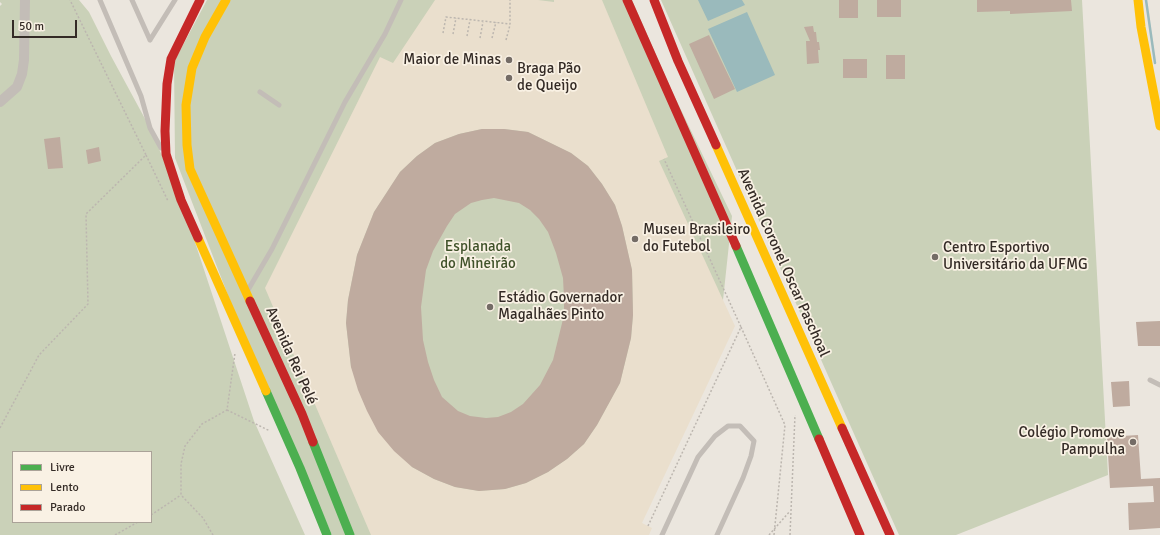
<!DOCTYPE html>
<meta charset="utf-8">
<style>
body{margin:0}
#map{position:relative;width:1160px;height:535px;overflow:hidden;background:#ebe6de;font-family:Signika,sans-serif}
canvas{display:block}
.legend{position:absolute;left:12px;top:451px;width:140px;height:72px;box-sizing:border-box;background:#f9f1e4;border:1px solid #aaa298;margin:0;padding:5px 7px;list-style:none;font-size:12px;color:#342b26}
.legend li{display:flex;align-items:center;gap:8px;height:20px}
.legend b{width:20px;border:1px solid #aaa298}
.scale{position:absolute;left:12px;top:20px;width:65px;height:18px;box-sizing:border-box;border:2px solid #342b26;border-top:0;padding-left:5px;font-size:12px;line-height:14px;white-space:nowrap;color:#342b26;-webkit-text-stroke:3px #f9f1e4;paint-order:stroke}
</style>
<div id="map">
<canvas width="1160" height="535"></canvas>
<ul class="legend">
<li><b style="height:5px;background:#4caf50"></b>Livre</li>
<li><b style="height:5px;background:#ffc107"></b>Lento</li>
<li><b style="height:5px;background:#c62828"></b>Parado</li>
</ul>
<div class="scale">50 m</div>
</div>
<script>
const ctx = document.querySelector('canvas').getContext('2d');
ctx.lineJoin = 'round';
function fillPath(path, color) { ctx.fillStyle = color; ctx.fill(path, 'evenodd'); }
const toPath = rows => new Path2D(rows.map(r => 'M' + r).join(''));
function trace(path, color, width, dash) { ctx.strokeStyle = color; ctx.lineWidth = width; ctx.lineCap = dash ? 'butt' : 'round'; ctx.setLineDash(dash || []); ctx.stroke(path); }
function label(font, color, halo, rows, align = 'center') {
  ctx.font = font + ' Signika,sans-serif'; ctx.lineWidth = 3.5; ctx.setLineDash([]); ctx.textBaseline = 'middle'; ctx.strokeStyle = halo; ctx.fillStyle = color; for (const [text, x, y, turn = 0] of rows) {
    ctx.save(); ctx.translate(x, y); ctx.rotate((+turn || 0) * Math.PI / 180); ctx.textAlign = isNaN(turn) ? turn : align; if (halo) ctx.strokeText(text, 0, 0); ctx.fillText(text, 0, 0); ctx.restore();
  }
}
fillPath(toPath([
 [0,0,79,0,89,12,111,56,150,128,181,200,254,421,305,535,0,535,0,6,2,4,0,2],
 [13,452,151,452,151,522,13,522],
 [207,0,632,0,670,87,732,216,720,328,626,535,332,535,236,316,175,158,174,62],
 [661,0,1082,0,1108,475,956,535,899,535]
]), '#cad1b8');
fillPath(toPath([
 [435,0,538,0,554,2,554,0,602,0,668,157,659,161,735,326,642,523,652,528,649,535,371,535,265,288,380,57,393,63],
 [482,129,504,129,528,132,571,153,588,166,602,184,615,205,622,226,632,270,633,315,631,338,620,383,597,425,584,444,567,459,548,472,526,483,505,489,479,491,455,487,434,479,412,467,351,367,346,323,348,300,357,255,374,212,400,172,417,156,435,143,459,134]
]), '#eadfcd');
fillPath(toPath([
 [698,0,742,0,745,5,708,21],
 [747,12,775,75,737,92,708,29]
]), '#9ababc');
trace(toPath([
 [1146,0,1155,63]
]), '#9ababc', 2.5);
fillPath(toPath([
 [839,0,858,0,858,18,839,18],
 [877,0,901,0,901,17,877,17],
 [977,0,1071,0,1072,11,1010,14,1010,11,977,12],
 [813,26,814,32,816,32,817,42,819,42,820,50,818,50,819,63,807,64,806,41,810,41,804,27],
 [709,35,735,89,714,99,689,44],
 [886,55,905,55,905,79,886,79],
 [843,59,867,59,867,78,843,78],
 [482,129,504,129,528,132,571,153,588,166,602,184,615,205,622,226,632,270,633,315,631,338,620,383,597,425,584,444,567,459,548,472,526,483,505,489,479,491,455,487,434,479,412,467,394,451,378,432,367,411,358,390,351,367,346,323,348,300,357,255,374,212,400,172,417,156,435,143,459,134],
 [494,198,519,203,530,210,539,219,548,232,556,253,563,278,564,298,564,315,553,360,540,385,523,404,511,412,498,417,486,418,470,416,458,411,442,397,434,380,428,362,423,340,421,307,426,270,433,251,447,226,455,214,471,203,482,200],
 [60,137,63,168,48,169,44,139],
 [99,147,101,161,88,164,86,150],
 [1160,321,1160,346,1138,346,1136,322],
 [1129,381,1130,406,1113,407,1111,382],
 [1138,435,1141,479,1160,478,1160,528,1129,530,1128,503,1154,502,1153,486,1110,488,1107,437]
]), '#bfab9f');
trace(toPath([
 [443,33,446,17,510,24,510,0],
 [453,34,456,18],
 [467,36,470,20],
 [480,38,483,22],
 [492,38,496,22],
 [506,40,510,25],
 [146,155,168,201],
 [227,410,270,431],
 [0,428,39,355,88,304,86,214,146,155,70,0],
 [151,515,181,495],
 [648,526,741,327,664,159],
 [115,535,138,522],
 [213,535,203,518,181,495,181,464,185,446,202,424,227,410,235,353],
 [769,535,790,511],
 [790,535,795,415]
]), '#bcb6af', 1.5, [2, 2]);
trace(toPath([
 [100,0,141,96,150,128,161,148],
 [132,0,150,40],
 [150,40,175,0],
 [260,92,279,105],
 [248,290,272,249,345,102,385,34,401,0],
 [1150,380,1160,385],
 [662,535,698,457,715,436,728,426,740,426,754,441,751,456,743,478,717,535]
]), '#c3bdb7', 5);
trace(toPath([
 [0,102,17,87,22,74,24,60,25,0]
]), '#c3bdb7', 10);
trace(toPath([
 [736,246,819,439],
 [266,391,300,468,327,535],
 [313,442,350,535]
]), '#4caf50', 9);
trace(toPath([
 [226,0,205,37,192,68,186,105,187,145,190,169,250,301],
 [1138,0,1141,27,1160,126],
 [716,145,842,428],
 [198,238,266,391]
]), '#ffc107', 9);
trace(toPath([
 [627,0,736,246],
 [654,0,678,61,716,145],
 [198,238,181,200,166,154,165,131,167,84,171,59,200,0],
 [250,301,302,414,313,442],
 [842,428,890,535],
 [819,439,860,535]
]), '#c62828', 9);
trace(toPath([
 [741,327,785,425,774,535]
]), '#bcb6af', 1.5, [2, 2]);
for (const [x, y, r, color] of [
 [509,60,4,"#746c66"],
 [509,78,4,"#746c66"],
 [635,239,4,"#746c66"],
 [935,257,4,"#746c66"],
 [490,307,4,"#746c66"],
 [1133,442,4,"#746c66"]
]) { const dot = new Path2D(); dot.arc(x, y, r, 0, 2 * Math.PI); ctx.fillStyle = color; ctx.fill(dot); trace(dot, '#f9f1e4', 1.5); }
label('15px', '#342b26', '#f9f1e4', [
 ["Maior de Minas",501,60,"right"],
 ["Braga Pão",517,69],
 ["de Queijo",517,86],
 ["Museu Brasileiro",643,230],
 ["do Futebol",643,247],
 ["Centro Esportivo",943,248],
 ["Universitário da UFMG",943,265],
 ["Estádio Governador",498,298],
 ["Magalhães Pinto",498,315],
 ["Colégio Promove",1125,433,"right"],
 ["Pampulha",1125,450,"right"]
], 'left');
label('15px', '#40522a', '#f9f1e4', [
 ["Esplanada",478,247],
 ["do Mineirão",478,264]
]);
label('15px', '#342b26', '#f9f1e4', [
 ["Avenida Coronel Oscar Paschoal",783,263,66],
 ["Avenida Rei Pelé",291,356,66]
]);
</script>
